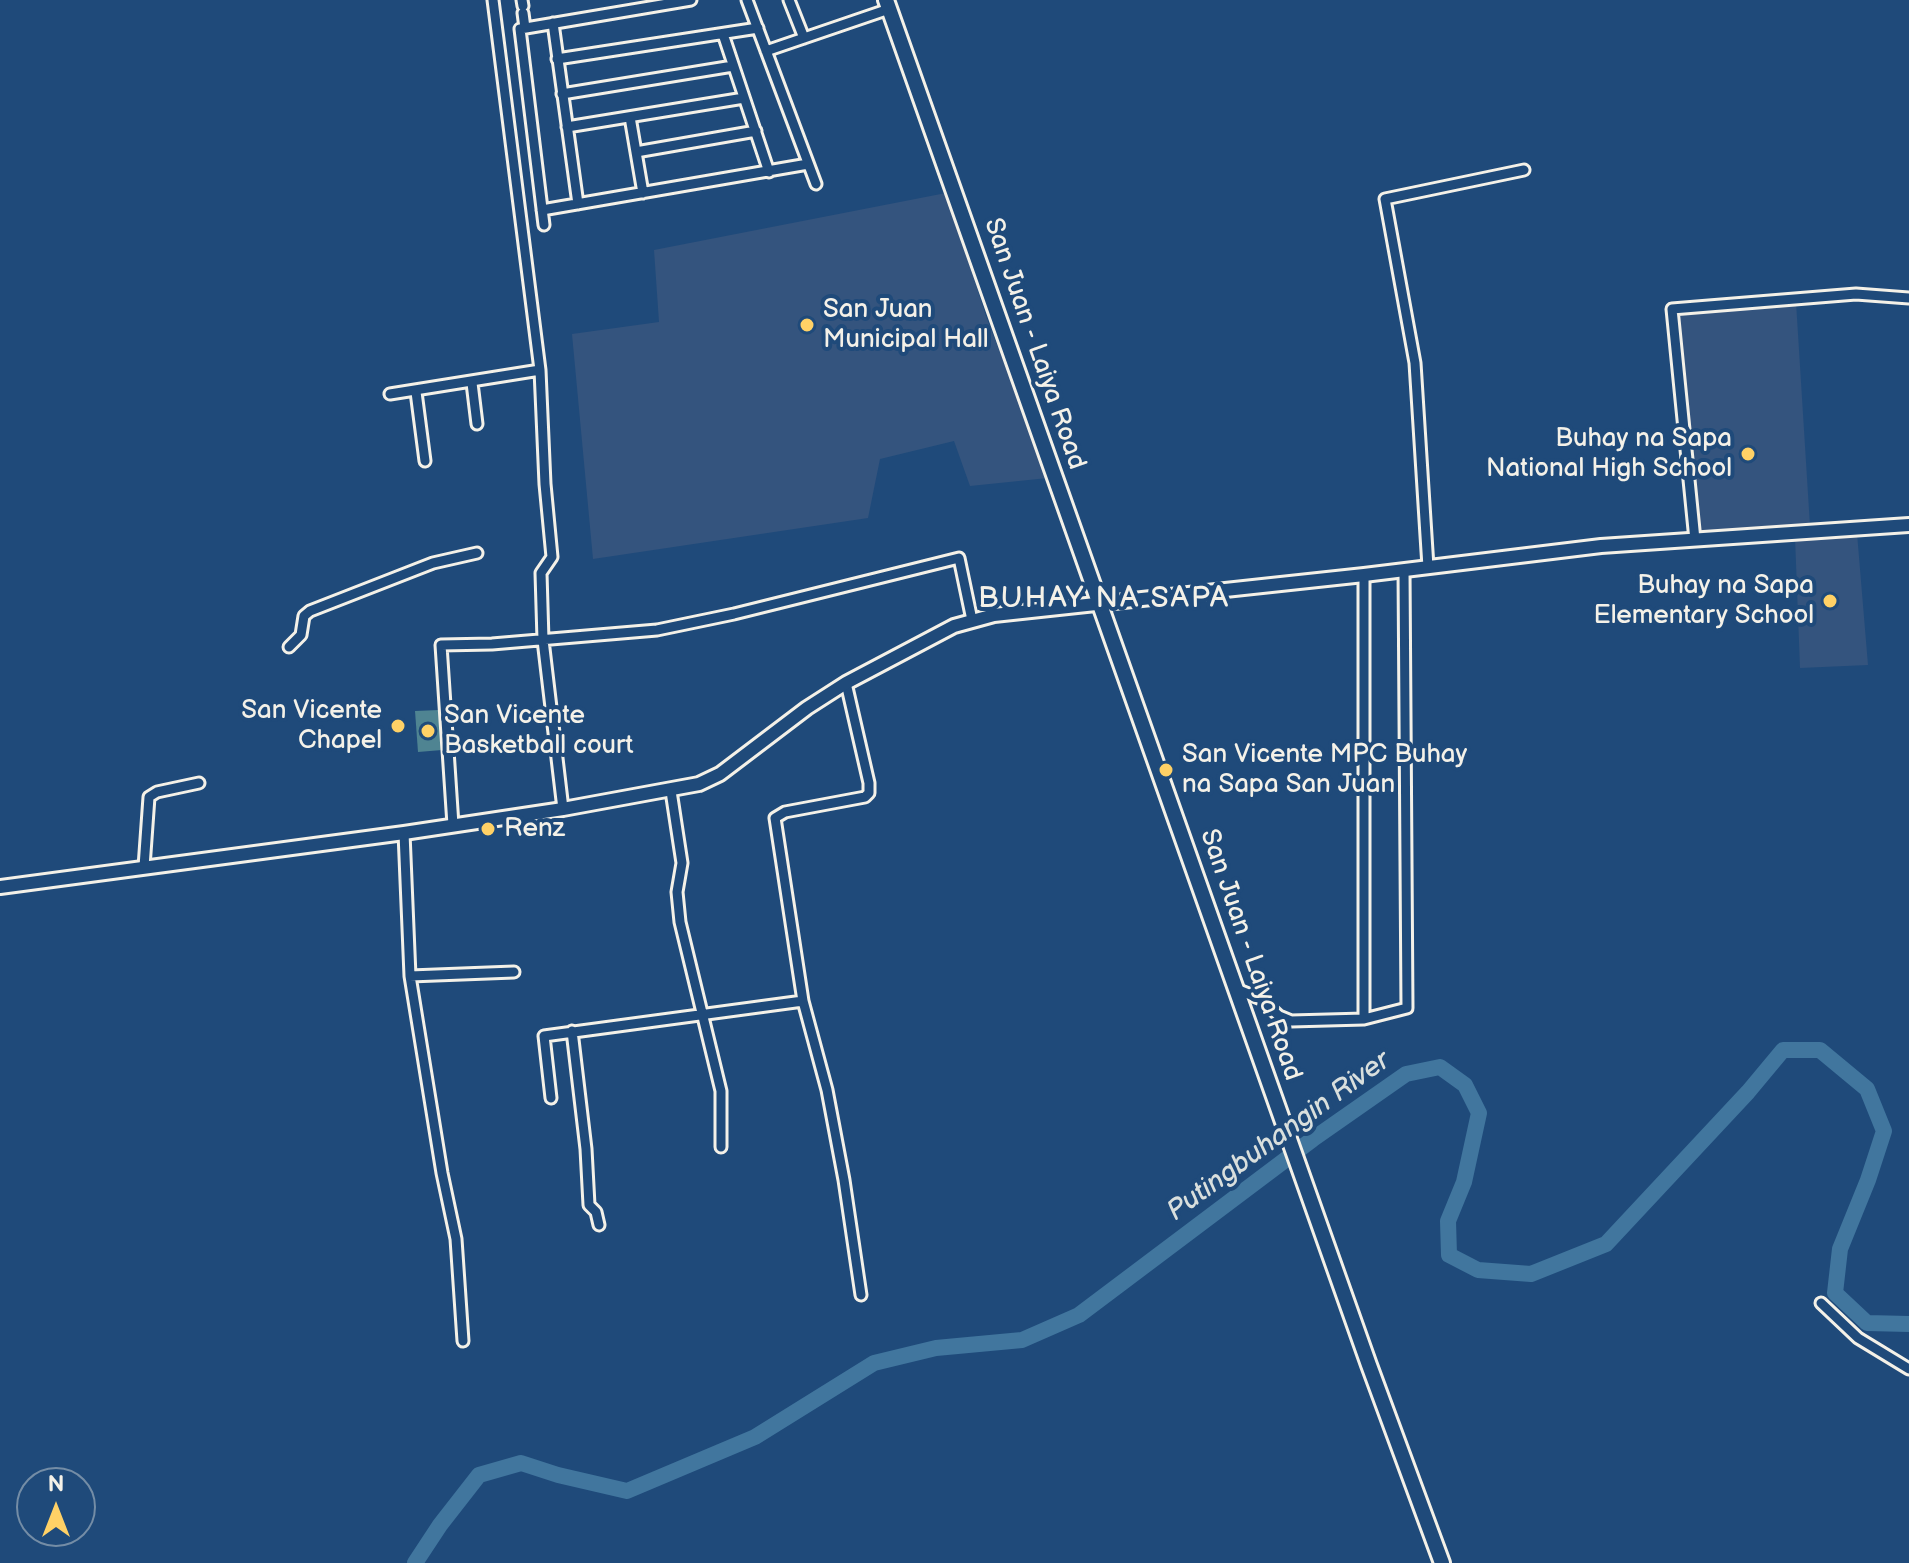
<!DOCTYPE html>
<style>
body{margin:0}
#map{position:relative;width:1909px;height:1563px;overflow:hidden;background:#1f4a7a;font-family:"Balsamiq Sans",sans-serif}
canvas{display:block}
.north{position:absolute;left:16px;top:1467px;width:80px;height:80px;box-sizing:border-box;background:#1f4a7a;border:2px solid #748da6;border-radius:50%;rotate:0deg;font-size:22px;font-weight:700;line-height:32px;text-align:center;color:#f4f1e8}
.north::after{content:'';display:block;margin:auto;width:28px;height:36px;background:#ffd166;clip-path:polygon(50% 0,100% 100%,50% 72%,0 100%)}
</style>
<div id="map">
<canvas width="1909" height="1563"></canvas>
<div class="north">N</div>
</div>
<script>
const ctx = document.querySelector('canvas').getContext('2d');
ctx.lineJoin = 'round';
function fillPath(path, color) { ctx.fillStyle = color; ctx.fill(path, 'evenodd'); }
const toPath = rows => new Path2D(rows.map(r => 'M' + r).join(''));
function trace(path, color, width, dash) { ctx.strokeStyle = color; ctx.lineWidth = width; ctx.lineCap = dash ? 'butt' : 'round'; ctx.setLineDash(dash || []); ctx.stroke(path); }
function label(font, color, halo, rows, align = 'center') {
  ctx.font = font + ' "Balsamiq Sans",sans-serif'; ctx.lineWidth = 8; ctx.setLineDash([]); ctx.textBaseline = 'middle'; ctx.strokeStyle = halo; ctx.fillStyle = color; for (const [text, x, y, turn = 0] of rows) {
    ctx.save(); ctx.translate(x, y); ctx.rotate((+turn || 0) * Math.PI / 180); ctx.textAlign = isNaN(turn) ? turn : align; if (halo) ctx.strokeText(text, 0, 0); ctx.fillText(text, 0, 0); ctx.restore();
  }
}
fillPath(toPath([
 [946,193,986,316,1048,478,970,486,954,441,880,459,868,518,593,559,572,334,659,322,654,250],
 [1796,302,1810,526,1698,533,1684,384,1680,380,1677,312],
 [1857,533,1868,665,1800,668,1795,537]
]), '#34547e');
fillPath(toPath([
 [439,710,442,750,418,752,415,711]
]), '#4f8492');
trace(toPath([
 [415,1563,440,1525,479,1475,521,1463,558,1475,627,1491,755,1437,874,1363,936,1348,1022,1340,1079,1315,1313,1139,1406,1074,1440,1067,1465,1085,1479,1113,1464,1182,1448,1221,1449,1255,1478,1270,1531,1274,1606,1244,1748,1092,1783,1050,1820,1050,1867,1089,1884,1131,1868,1180,1840,1249,1835,1293,1867,1323,1909,1324]
]), '#41769e', 16);
const minor = toPath([
 [493,0,540,370,545,484,552,557,541,573,543,640,563,809],
 [522,0,523,6],
 [747,0,816,184],
 [789,0,804,38],
 [523,13,525,28],
 [553,23,578,204],
 [723,34,769,172],
 [766,51,889,9],
 [557,59,758,28],
 [562,94,733,66],
 [630,117,643,193],
 [567,127,744,98],
 [636,152,756,131],
 [542,210,808,164],
 [544,225,520,29,691,0],
 [472,383,477,424],
 [416,392,425,461],
 [390,394,540,370],
 [1695,540,1672,309,1856,294,1909,298],
 [1428,567,1415,363,1385,199,1524,170],
 [1364,575,1364,1019],
 [289,647,301,635,304,616,310,611,433,563,477,553],
 [846,683,869,783,869,793,865,797,785,812,775,818,803,1001,827,1090,844,1180,861,1295],
 [671,791,682,863,677,892,680,922,721,1091,721,1147],
 [453,825,441,645,492,644,657,630,734,614,959,558,972,620],
 [404,833,410,976,442,1173,456,1239,463,1341],
 [144,867,149,797,157,792,199,783],
 [410,976,514,972],
 [1236,989,1261,999,1279,1016,1291,1021,1364,1019,1407,1008,1404,570],
 [572,1031,586,1149,589,1205,596,1212,599,1225],
 [551,1098,544,1036,803,1001],
 [1821,1303,1858,1338,1909,1369]
]);
const tertiary = toPath([
 [0,887,404,833,563,809,699,784,720,774,807,708,846,683,954,626,994,615,1364,575,1601,546,1909,525]
]);
const secondary = toPath([
 [886,0,1369,1365,1442,1563]
]);
trace(minor, '#f4f1e8', 15);
trace(tertiary, '#f4f1e8', 18);
trace(secondary, '#f4f1e8', 20);
trace(minor, '#1f4a7a', 9);
trace(tertiary, '#1f4a7a', 12);
trace(secondary, '#1f4a7a', 14);
for (const [x, y, r, color] of [
 [807,325,8,"#ffd166"],
 [1748,454,8,"#ffd166"],
 [1830,601,8,"#ffd166"],
 [398,726,8,"#ffd166"],
 [428,731,8,"#ffd166"],
 [1166,770,8,"#ffd166"],
 [488,829,8,"#ffd166"]
]) { const dot = new Path2D(); dot.arc(x, y, r, 0, 2 * Math.PI); ctx.fillStyle = color; ctx.fill(dot); trace(dot, '#1f4a7a', 3); }
label('26px', '#f4f1e8', '#1f4a7a', [
 ["San Juan",823,310],
 ["Municipal Hall",823,340],
 ["Buhay na Sapa",1732,439,"right"],
 ["National High School",1732,469,"right"],
 ["Buhay na Sapa",1814,586,"right"],
 ["Elementary School",1814,616,"right"],
 ["San Vicente",382,711,"right"],
 ["Chapel",382,741,"right"],
 ["San Vicente",444,716],
 ["Basketball court",444,746],
 ["San Vicente MPC Buhay",1182,755],
 ["na Sapa San Juan",1182,785],
 ["Renz",504,829]
], 'left');
label('26px', '#f4f1e8', '#1f4a7a', [
 ["San Juan - Laiya Road",1034,344,71],
 ["San Juan - Laiya Road",1250,955,71]
]);
label('italic 28px', '#d9dfdd', '#1f4a7a', [
 ["Putingbuhangin River",1279,1137,-36]
]);
ctx.letterSpacing = '2px';
label('30px', '#f4f1e8', '#1f4a7a', [
 ["BUHAY NA SAPA",1104,599]
]);
ctx.letterSpacing = '0px';
</script>
